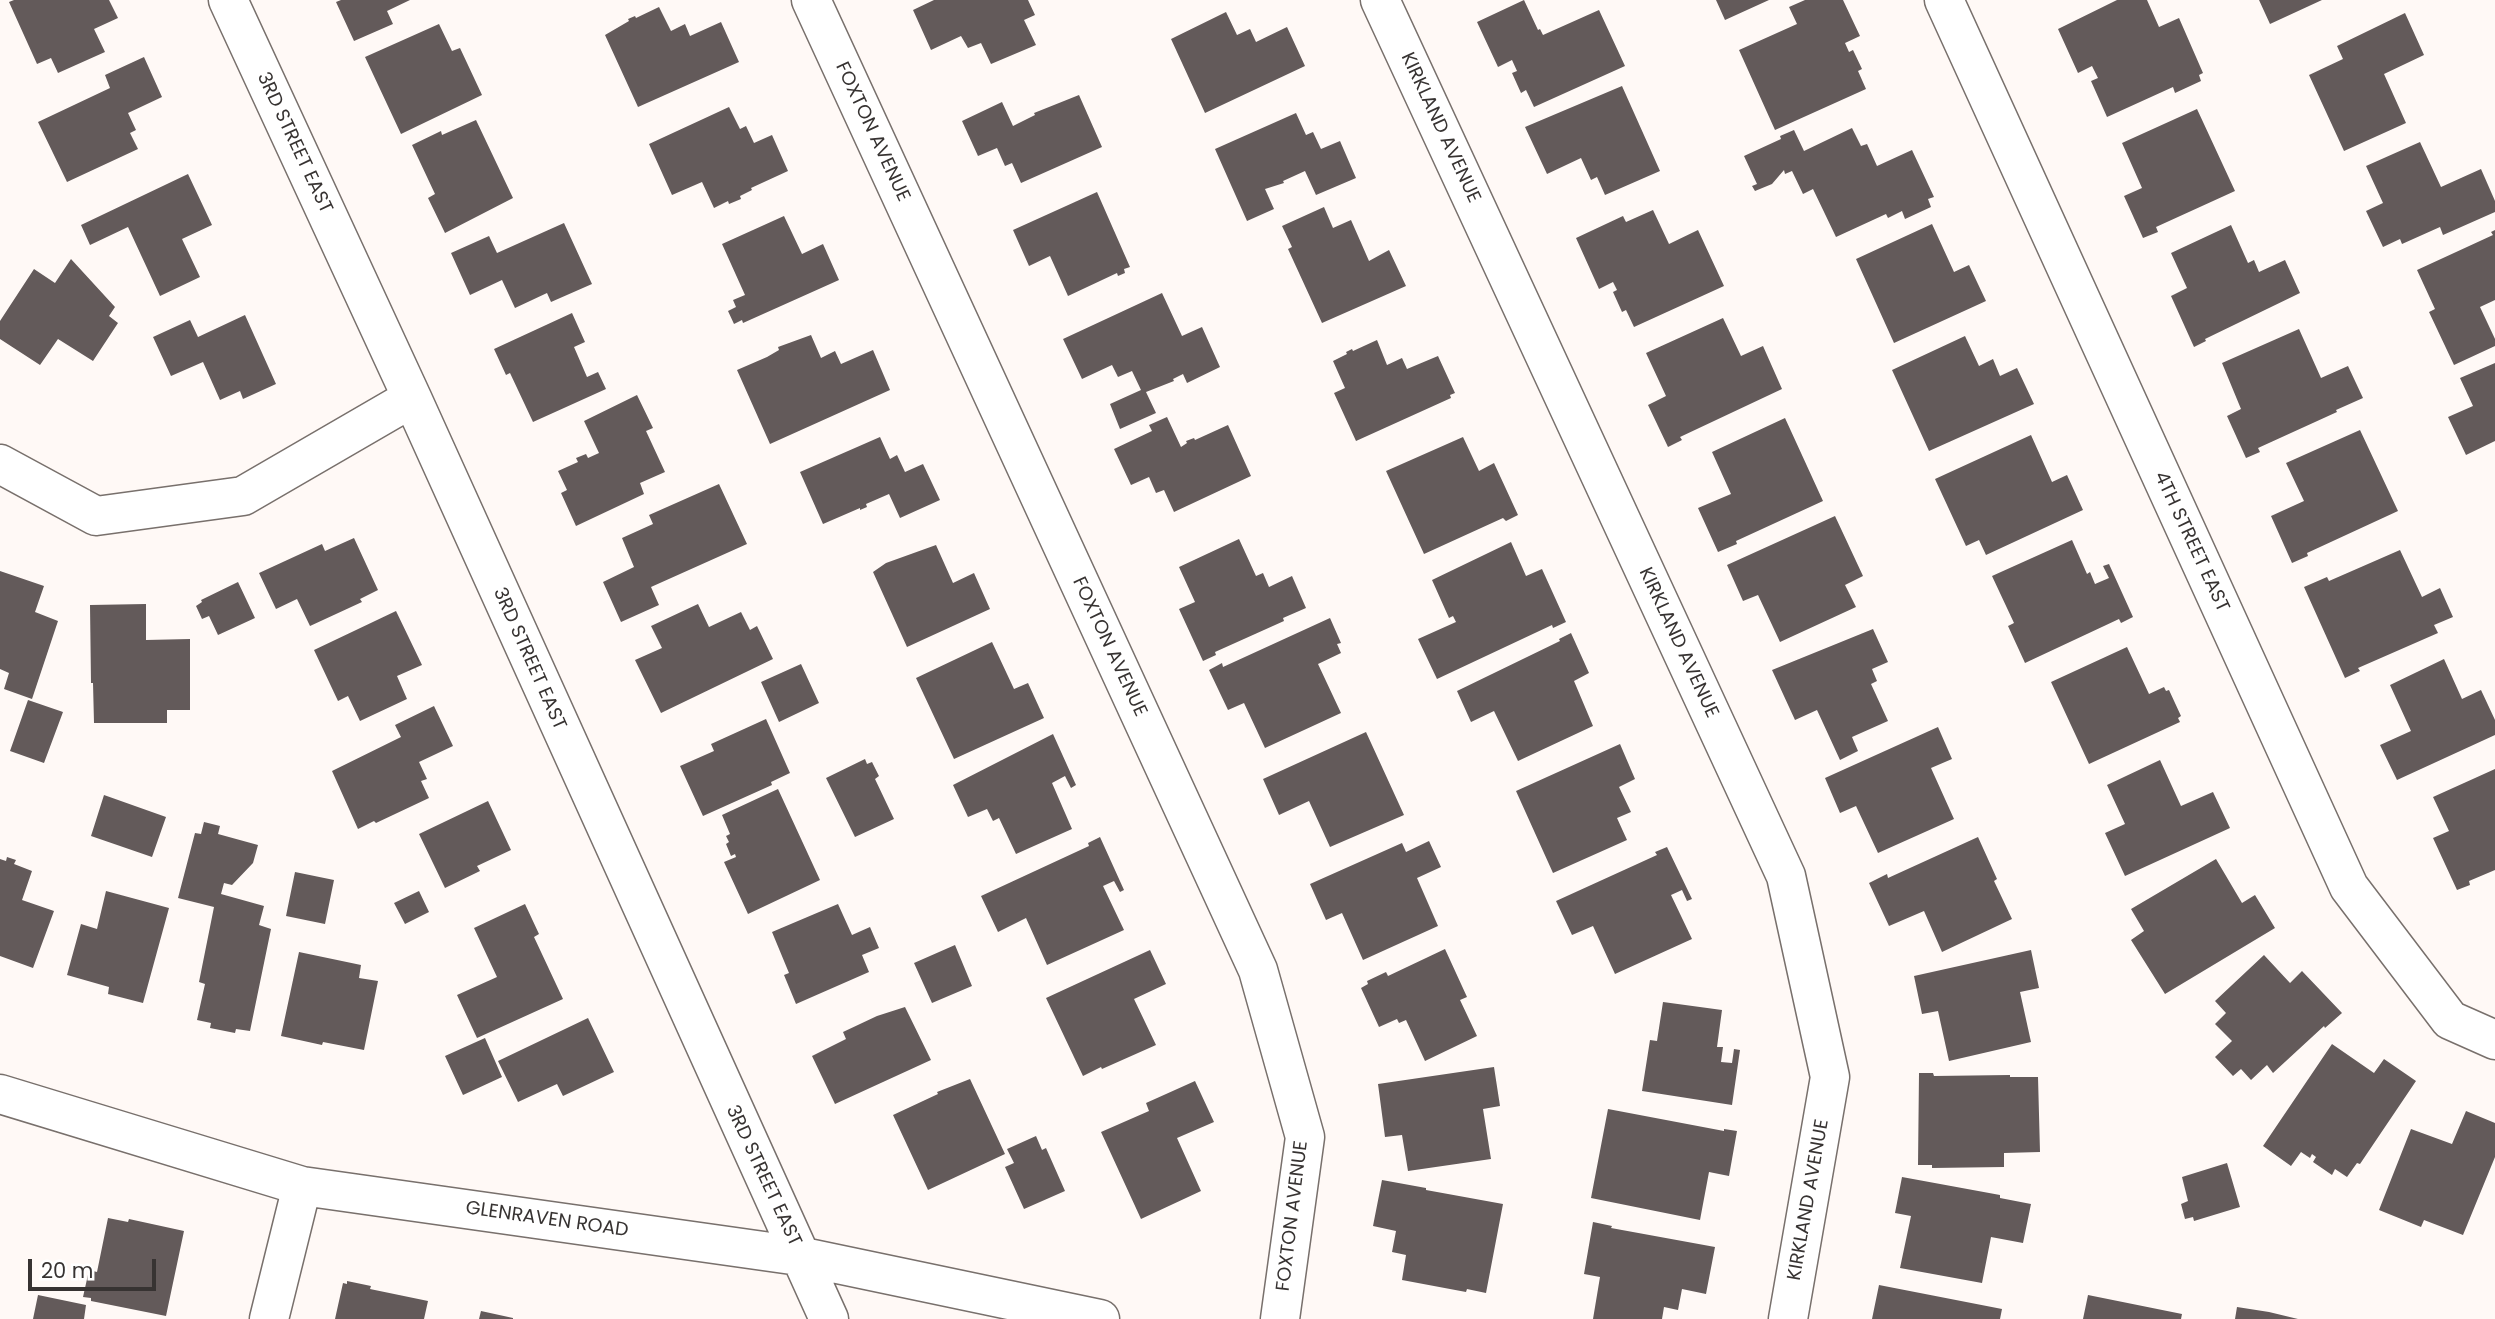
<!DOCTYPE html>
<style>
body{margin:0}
#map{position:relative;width:2495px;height:1319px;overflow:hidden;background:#fff9f6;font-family:Poppins,sans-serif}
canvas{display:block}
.scale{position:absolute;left:28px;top:1259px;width:128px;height:32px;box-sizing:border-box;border:4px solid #373332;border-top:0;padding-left:9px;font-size:21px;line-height:24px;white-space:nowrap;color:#373332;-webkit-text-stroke:5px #fff;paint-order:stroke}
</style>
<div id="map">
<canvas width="2495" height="1319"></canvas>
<div class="scale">20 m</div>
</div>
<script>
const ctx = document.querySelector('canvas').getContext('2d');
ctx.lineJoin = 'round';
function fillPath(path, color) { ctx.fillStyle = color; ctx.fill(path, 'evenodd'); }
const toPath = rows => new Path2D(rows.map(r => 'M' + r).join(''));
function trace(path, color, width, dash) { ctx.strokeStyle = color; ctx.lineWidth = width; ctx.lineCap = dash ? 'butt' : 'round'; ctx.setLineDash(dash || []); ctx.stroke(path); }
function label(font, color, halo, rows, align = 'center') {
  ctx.font = font + ' Poppins,sans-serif'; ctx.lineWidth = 7; ctx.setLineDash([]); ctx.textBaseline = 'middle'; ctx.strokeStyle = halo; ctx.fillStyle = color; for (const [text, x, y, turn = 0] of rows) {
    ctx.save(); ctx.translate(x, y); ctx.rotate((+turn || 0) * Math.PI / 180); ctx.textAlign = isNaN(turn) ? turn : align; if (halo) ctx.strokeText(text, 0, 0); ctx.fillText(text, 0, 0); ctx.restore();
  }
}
fillPath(toPath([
 [14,0,109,0,118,18,94,29,105,52,58,73,51,58,37,64,9,2],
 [341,0,410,0,387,11,393,24,354,41,336,2],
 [934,0,1028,0,1035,15,1024,20,1036,45,991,64,981,43,968,48,961,36,931,50,913,10],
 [1524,0,1538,30,1540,29,1543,35,1599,10,1625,66,1534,107,1526,90,1521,93,1512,73,1517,71,1512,60,1498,67,1477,22],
 [1716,0,1769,0,1725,20],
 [1805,0,1843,0,1860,36,1845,43,1849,52,1853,50,1862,69,1858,71,1866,89,1775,130,1739,50,1797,24,1789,7],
 [2117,0,2147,0,2159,27,2179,18,2203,73,2199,75,2201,81,2175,93,2173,87,2107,117,2091,81,2098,78,2092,66,2078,73,2058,29],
 [2259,0,2322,0,2270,24],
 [659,7,671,31,685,24,690,36,721,22,739,62,638,107,605,35,629,21,628,19,635,16,636,18],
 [1226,12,1237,35,1250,29,1256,42,1287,27,1305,66,1205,113,1171,39],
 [2405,13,2424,55,2384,74,2406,123,2344,151,2309,75,2343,59,2337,46],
 [439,24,452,51,460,48,482,95,401,134,365,57],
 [144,57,162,97,128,113,136,130,130,133,138,149,67,182,38,122,110,88,105,75],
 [1622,86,1660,171,1605,195,1597,177,1591,180,1581,158,1547,174,1525,127],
 [1079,95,1102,147,1021,183,1012,163,1005,166,997,148,978,156,962,121,1002,102,1013,126,1035,115,1034,113],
 [729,107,740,129,746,126,754,143,772,135,788,171,751,188,752,190,740,196,741,199,729,204,728,201,714,208,702,182,672,195,649,144],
 [2197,109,2235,191,2156,227,2158,232,2143,238,2124,196,2142,188,2122,143],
 [1296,113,1306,135,1313,132,1321,149,1340,141,1356,178,1316,195,1305,171,1283,181,1284,183,1265,189,1274,209,1247,221,1215,149],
 [476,120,513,198,445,233,428,198,435,194,412,145,441,131,442,135],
 [1852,128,1861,146,1867,144,1877,166,1912,150,1934,197,1928,199,1931,207,1905,219,1902,211,1888,218,1886,214,1836,237,1813,189,1803,194,1792,171,1785,174,1784,170,1772,184,1755,191,1752,186,1757,184,1744,156,1781,139,1780,136,1794,130,1804,151],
 [2420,142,2441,187,2481,169,2495,201,2495,212,2443,235,2440,227,2402,244,2400,239,2383,247,2366,211,2383,203,2366,166],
 [188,174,212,225,182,239,200,277,160,296,128,227,90,245,81,225],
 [1097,192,1130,267,1124,269,1125,273,1118,276,1117,273,1068,296,1050,256,1029,266,1013,230],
 [1324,207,1333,228,1351,220,1369,261,1389,250,1406,286,1322,323,1288,249,1292,247,1282,226],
 [1653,210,1669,244,1698,230,1724,286,1634,327,1626,310,1622,312,1613,292,1617,290,1613,282,1599,289,1576,238,1623,216,1626,222],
 [784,216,802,254,823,244,839,280,743,323,742,320,734,324,728,311,736,307,733,300,745,295,722,244],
 [564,223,592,284,551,302,547,293,515,308,502,280,470,295,451,253,489,236,497,253],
 [1932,224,1954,272,1969,265,1986,301,1894,343,1856,259],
 [2231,225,2248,263,2254,260,2259,272,2285,260,2300,293,2205,339,2206,341,2194,347,2171,296,2187,288,2171,253],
 [2495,230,2495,300,2480,307,2495,339,2495,346,2454,365,2429,312,2435,309,2417,270,2493,235,2491,232],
 [71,259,115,307,109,316,118,323,93,361,58,339,40,365,0,339,0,321,34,269,55,283],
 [1162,293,1182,336,1202,327,1220,367,1187,383,1183,374,1173,379,1174,381,1146,392,1156,413,1120,429,1110,404,1141,390,1132,371,1118,377,1112,365,1082,379,1063,339],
 [572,313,585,342,574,347,587,377,598,372,606,389,533,422,510,373,506,375,494,349],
 [245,315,276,384,243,399,240,391,220,400,203,362,171,376,153,337,190,320,198,337],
 [1723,318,1741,356,1763,346,1782,389,1680,437,1682,440,1668,447,1648,405,1666,396,1646,353],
 [2299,329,2321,378,2348,366,2363,398,2336,410,2337,412,2258,448,2260,452,2246,458,2227,416,2241,409,2222,363],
 [811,335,821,358,835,351,841,364,873,350,890,390,770,444,737,370,767,357,779,350,778,347],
 [1965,336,1979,366,1993,359,2000,376,2017,368,2034,404,1929,451,1892,370],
 [1377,340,1387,365,1402,358,1407,369,1438,356,1455,393,1450,395,1451,398,1356,441,1334,393,1345,388,1333,361,1347,354,1346,352,1352,349,1353,351],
 [2495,363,2495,441,2466,455,2448,417,2473,406,2460,378],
 [637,395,653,428,646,431,665,472,640,483,644,494,576,526,561,493,567,490,558,471,578,462,576,458,586,454,588,458,599,453,584,421],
 [1167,417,1181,447,1187,443,1186,441,1194,438,1195,440,1228,425,1251,476,1174,512,1164,490,1156,493,1149,477,1131,485,1114,449,1152,431,1149,425],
 [1785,418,1823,501,1736,541,1737,544,1718,552,1698,508,1731,494,1712,452],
 [2360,430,2398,511,2307,553,2308,556,2292,563,2271,516,2304,501,2286,463],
 [2031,435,2052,482,2067,475,2083,510,1986,555,1979,540,1966,546,1935,479],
 [880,437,890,459,897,455,905,472,923,464,940,500,900,518,889,494,866,504,867,507,860,510,860,508,823,524,800,472],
 [1463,437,1479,471,1494,463,1518,515,1506,521,1503,518,1424,554,1386,471],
 [719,484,747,544,651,587,659,605,621,622,603,582,634,567,622,538,653,524,649,515],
 [1835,516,1863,576,1845,585,1856,607,1780,642,1758,595,1743,601,1727,565],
 [354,538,378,590,360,599,362,602,310,626,297,599,276,609,259,573,322,544,325,551],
 [1239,539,1256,576,1263,573,1269,587,1292,576,1306,608,1283,618,1284,621,1215,652,1216,655,1203,661,1179,609,1195,602,1179,567],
 [2072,540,2087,574,2090,572,2095,584,2109,578,2103,566,2109,564,2133,617,2121,623,2119,619,2025,663,2008,626,2014,623,1992,576],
 [1511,542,1526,576,1542,569,1566,622,1553,628,1552,625,1437,679,1418,639,1456,622,1453,616,1449,618,1432,580],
 [936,545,953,583,974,573,990,609,907,647,873,572,886,563],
 [2400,550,2422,597,2440,588,2453,617,2434,625,2438,633,2358,668,2360,671,2345,678,2304,587,2327,577,2329,581],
 [0,571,44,586,35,612,58,621,32,699,4,689,9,673,0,669],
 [238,582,255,618,218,635,209,616,202,619,196,606,202,602,201,600],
 [146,604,146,640,190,639,190,710,167,710,167,723,94,723,93,683,91,683,90,605],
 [698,604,709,627,741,612,750,630,757,626,773,659,661,713,635,660,662,648,651,626],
 [396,611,422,665,397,676,407,699,360,721,348,696,338,701,314,650],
 [1330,618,1341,643,1337,644,1341,653,1318,664,1341,713,1265,748,1244,703,1228,710,1209,670,1222,663,1223,667],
 [1873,629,1888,662,1872,669,1877,681,1871,684,1888,721,1852,737,1858,751,1840,760,1817,710,1795,720,1772,670],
 [1571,633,1589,673,1574,681,1593,726,1518,761,1494,711,1471,722,1457,691,1560,641,1559,639],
 [992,642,1014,689,1028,683,1044,718,954,759,916,678],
 [2127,647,2149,694,2164,687,2166,691,2169,690,2181,716,2178,718,2180,722,2089,764,2051,682],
 [2444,659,2462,699,2481,690,2495,720,2495,735,2397,780,2380,745,2411,731,2390,685],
 [801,664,819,703,779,722,761,682],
 [28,700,63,712,44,763,10,751],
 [434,706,453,746,419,762,427,779,421,781,429,798,376,823,374,821,358,829,332,771,401,737,395,725],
 [766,719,790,773,771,782,772,785,703,816,680,766,714,751,711,744],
 [1938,727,1952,759,1931,768,1954,819,1878,853,1856,806,1840,813,1825,778],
 [1366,732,1404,815,1330,847,1309,801,1279,815,1263,779],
 [1053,734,1076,785,1071,788,1065,776,1052,783,1072,829,1016,854,999,818,993,821,987,809,968,817,953,785],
 [1620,744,1635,779,1619,787,1631,812,1617,818,1627,840,1553,873,1516,791],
 [865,759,867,764,872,762,879,776,875,779,894,819,855,837,826,778],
 [2160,760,2181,806,2213,792,2230,828,2125,876,2105,833,2125,824,2107,785],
 [2495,769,2495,870,2469,881,2470,885,2457,890,2433,838,2449,831,2433,797],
 [778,789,820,880,748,914,724,862,736,857,735,854,731,856,726,844,729,842,726,836,730,834,722,815],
 [104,795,166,817,152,857,91,836],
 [488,801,511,850,477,866,480,871,445,888,419,834],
 [204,822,220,826,218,834,258,845,253,863,232,885,224,883,221,894,264,906,259,925,271,929,250,1031,236,1029,235,1033,210,1028,211,1023,197,1020,205,984,199,982,214,907,178,898,195,833,201,834],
 [1100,837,1124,890,1120,892,1114,881,1103,886,1124,930,1047,965,1026,918,998,932,981,896,1089,846,1088,843],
 [1978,837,1997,879,1994,881,2012,919,1942,952,1924,911,1889,926,1869,883,1887,874,1888,878],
 [1429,841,1441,867,1417,878,1438,926,1363,960,1342,913,1326,920,1310,884,1402,843,1406,852],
 [1667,847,1692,899,1687,901,1682,890,1671,895,1692,939,1615,974,1593,926,1572,935,1556,901,1657,855,1655,852],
 [7,857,16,860,14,864,32,871,22,900,54,911,33,968,0,956,0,859,6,861],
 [2216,859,2242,903,2255,895,2275,928,2165,994,2131,940,2144,931,2131,909],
 [295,872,334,880,325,924,286,916],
 [106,891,169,908,143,1003,108,994,109,987,67,975,81,924,97,929],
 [419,891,429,912,405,924,394,903],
 [525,904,539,934,534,937,563,999,477,1038,457,995,497,977,474,928],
 [838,904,852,935,870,927,879,948,862,955,869,972,796,1004,784,975,789,973,772,932],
 [955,945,972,986,932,1003,914,963],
 [1445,949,1467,997,1460,1000,1477,1036,1425,1061,1406,1020,1399,1023,1397,1019,1379,1027,1361,988,1368,984,1367,981,1386,972,1388,976],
 [1150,950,1166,984,1134,999,1156,1045,1102,1069,1101,1067,1083,1076,1046,998],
 [2031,950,2039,988,2020,992,2031,1042,1949,1061,1938,1011,1922,1014,1914,976],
 [299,952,361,965,359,978,378,981,364,1050,323,1042,322,1045,281,1036],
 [2264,955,2290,983,2302,971,2342,1013,2325,1028,2324,1026,2273,1073,2267,1065,2251,1080,2241,1069,2233,1076,2215,1057,2232,1041,2215,1024,2226,1013,2215,1001],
 [1663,1002,1722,1010,1717,1047,1723,1047,1721,1062,1732,1063,1734,1049,1740,1050,1732,1105,1642,1091,1650,1040,1657,1041],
 [905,1007,931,1060,835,1104,812,1056,846,1039,843,1032,877,1016],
 [588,1018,614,1072,563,1096,557,1084,518,1102,498,1061],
 [485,1038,502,1077,463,1095,445,1056],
 [2332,1044,2374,1073,2384,1059,2416,1081,2360,1164,2357,1163,2347,1177,2335,1169,2332,1175,2313,1162,2316,1157,2312,1154,2310,1158,2301,1152,2291,1166,2263,1146],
 [1494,1067,1500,1106,1483,1109,1491,1159,1408,1171,1402,1135,1385,1137,1378,1084],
 [1919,1073,1933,1073,1934,1076,2010,1075,2010,1077,2038,1077,2040,1152,2004,1153,2004,1167,1932,1168,1932,1165,1918,1165],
 [970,1079,1005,1154,928,1190,893,1115,938,1094,937,1092],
 [1195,1081,1214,1122,1177,1138,1201,1191,1141,1219,1101,1132,1149,1111,1146,1103],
 [1608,1109,1724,1131,1724,1129,1737,1131,1729,1176,1709,1172,1700,1220,1591,1198],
 [2466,1111,2495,1123,2495,1157,2463,1235,2424,1220,2421,1227,2379,1210,2411,1129,2452,1144],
 [1036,1136,1042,1150,1046,1148,1065,1191,1024,1209,1005,1167,1014,1163,1007,1149],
 [2227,1163,2240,1207,2194,1221,2193,1217,2185,1219,2181,1204,2188,1201,2182,1177],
 [1902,1177,2000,1195,2000,1198,2031,1204,2023,1243,1991,1237,1982,1283,1900,1268,1911,1216,1895,1213],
 [1382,1180,1426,1188,1426,1190,1503,1204,1486,1293,1467,1289,1466,1292,1402,1280,1406,1255,1392,1252,1396,1231,1373,1226],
 [108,1218,128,1222,129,1219,184,1231,166,1316,91,1301,91,1298,83,1297,89,1270,97,1272],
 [1593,1222,1612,1226,1611,1228,1715,1247,1706,1294,1682,1289,1678,1310,1664,1307,1662,1319,1593,1319,1600,1277,1584,1274],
 [347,1281,371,1286,370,1289,428,1301,424,1319,335,1319,343,1283,347,1284],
 [1879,1285,2002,1309,2000,1319,1872,1319],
 [38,1295,86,1305,84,1319,33,1319],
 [2088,1295,2182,1314,2181,1319,2083,1319],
 [2237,1307,2269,1312,2298,1319,2235,1319],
 [481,1311,513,1318,513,1319,479,1319]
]), '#635a5a');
const street = toPath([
 [228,0,412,398,829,1319],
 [811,0,1258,970,1305,1137,1280,1319],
 [1380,0,1786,876,1830,1077,1788,1319],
 [1944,0,2349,887,2450,1020,2495,1040],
 [0,464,96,516,243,496,412,398],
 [0,1094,302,1186,799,1256,1100,1319],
 [269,1319,302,1186]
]);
trace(street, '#78706c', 41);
trace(street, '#fff', 38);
label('19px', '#373332', '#fff', [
 ["KIRKLAND AVENUE",1440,128,65],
 ["FOXTON AVENUE",872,132,65],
 ["3RD STREET EAST",294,143,65],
 ["4TH STREET EAST",2191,542,65],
 ["KIRKLAND AVENUE",1678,643,65],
 ["FOXTON AVENUE",1109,647,65],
 ["3RD STREET EAST",529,659,66],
 ["3RD STREET EAST",763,1176,65],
 ["KIRKLAND AVENUE",1809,1200,-80],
 ["FOXTON AVENUE",1293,1216,-83],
 ["GLENRAVEN ROAD",547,1220,8]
]);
</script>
